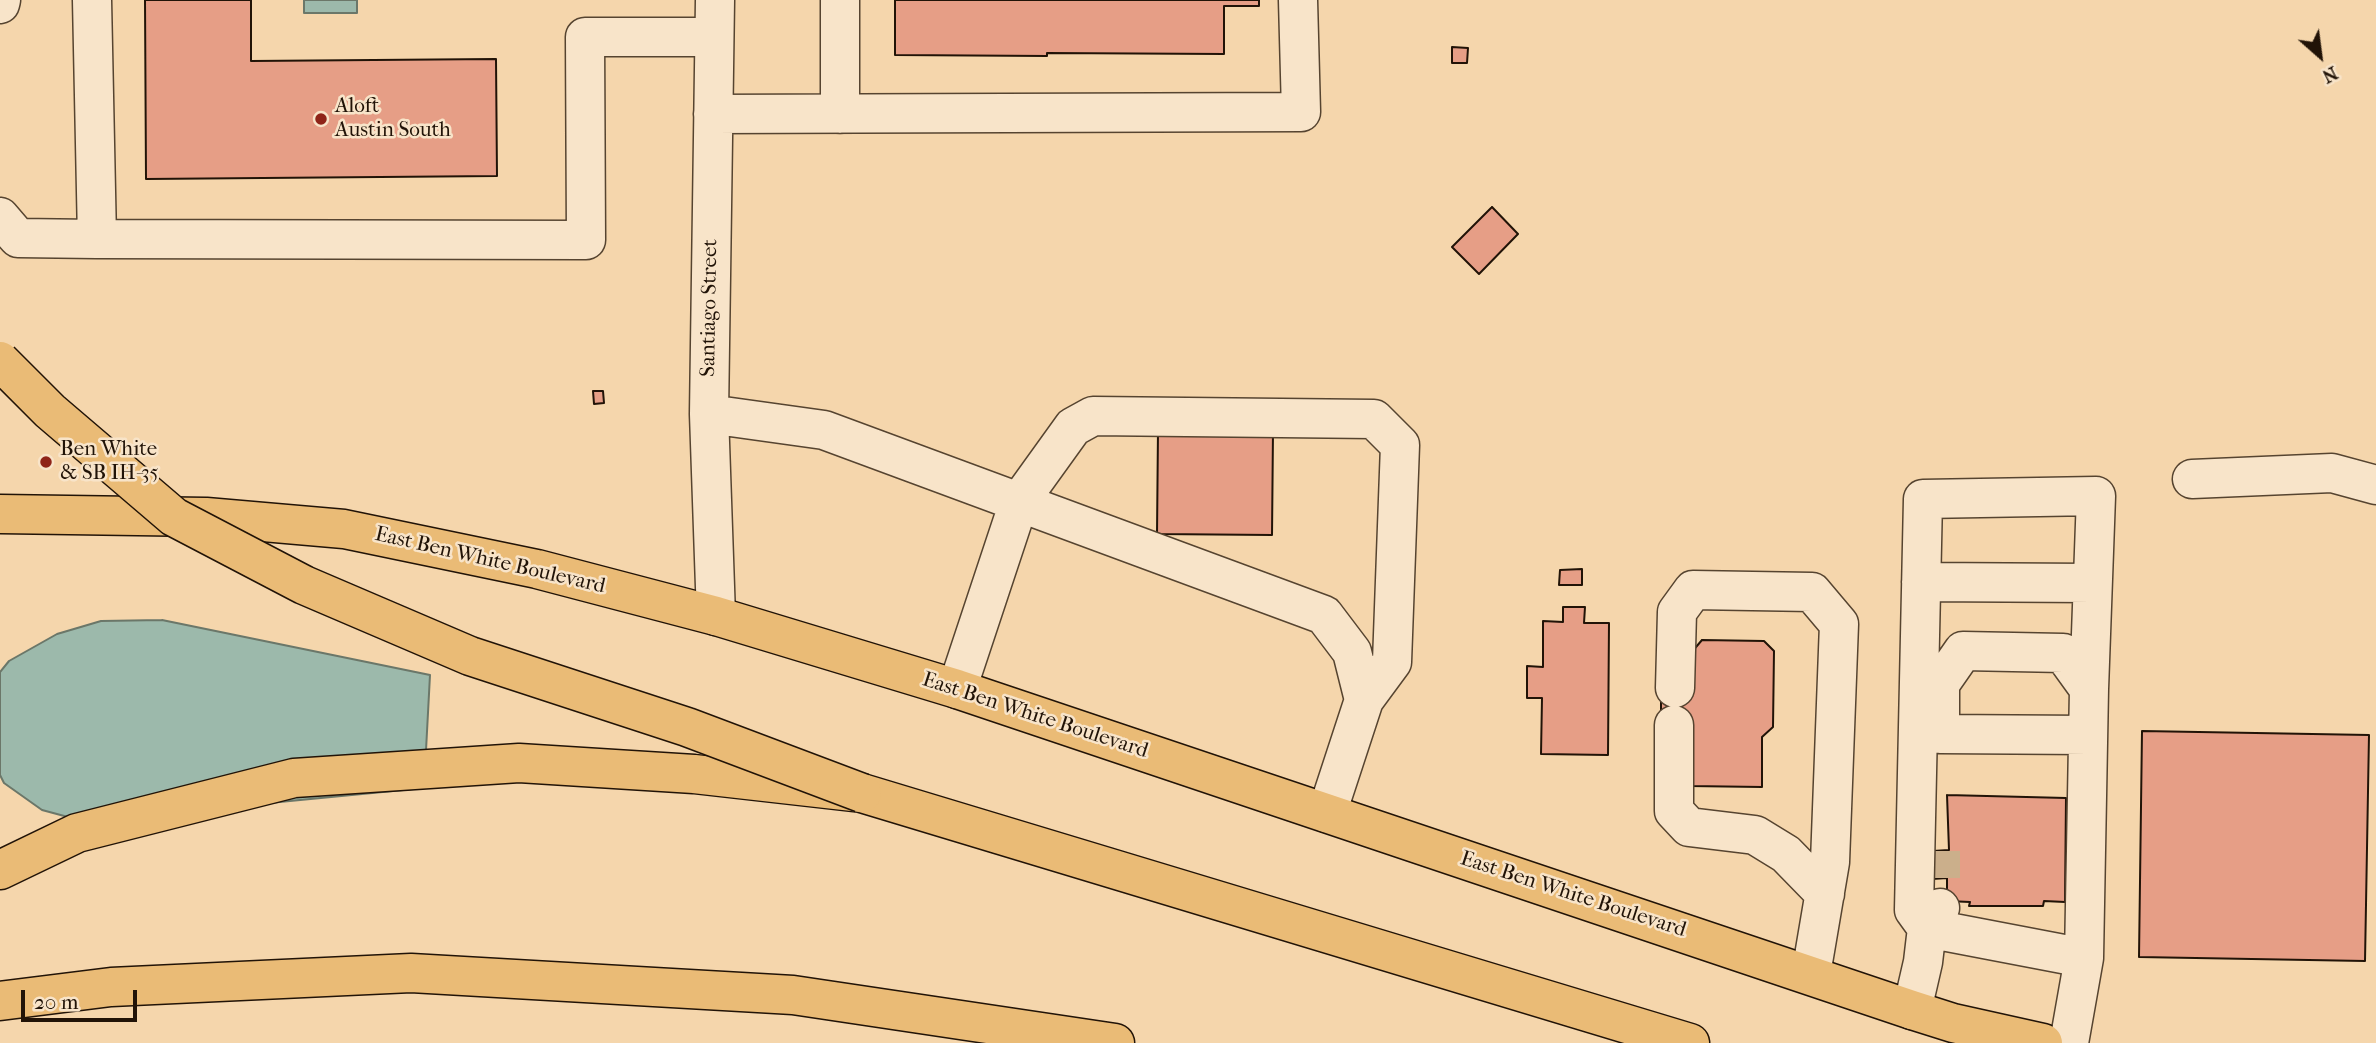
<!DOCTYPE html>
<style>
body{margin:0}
#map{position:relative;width:2376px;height:1043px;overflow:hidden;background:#f5d6ac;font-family:"IM FELL French Canon",serif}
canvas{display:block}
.north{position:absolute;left:2285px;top:21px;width:70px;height:70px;-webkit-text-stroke:5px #f8e4c9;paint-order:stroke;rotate:152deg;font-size:19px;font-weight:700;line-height:28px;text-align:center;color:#211307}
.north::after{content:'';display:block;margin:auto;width:24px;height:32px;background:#211307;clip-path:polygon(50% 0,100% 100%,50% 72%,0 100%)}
.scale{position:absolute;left:21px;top:990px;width:116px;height:32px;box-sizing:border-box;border:4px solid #211307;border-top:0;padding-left:9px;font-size:21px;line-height:24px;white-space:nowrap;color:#211307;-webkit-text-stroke:5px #f8e4c9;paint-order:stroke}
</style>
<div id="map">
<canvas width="2376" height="1043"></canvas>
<div class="north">N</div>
<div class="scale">20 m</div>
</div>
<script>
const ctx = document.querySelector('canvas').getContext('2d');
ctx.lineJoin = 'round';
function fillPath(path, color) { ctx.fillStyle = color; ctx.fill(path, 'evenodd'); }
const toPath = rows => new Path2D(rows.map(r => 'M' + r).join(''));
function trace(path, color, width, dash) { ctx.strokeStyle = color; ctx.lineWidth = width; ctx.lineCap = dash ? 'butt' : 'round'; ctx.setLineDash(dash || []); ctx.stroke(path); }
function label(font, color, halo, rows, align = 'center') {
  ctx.font = font + ' "IM FELL French Canon",serif'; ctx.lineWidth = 5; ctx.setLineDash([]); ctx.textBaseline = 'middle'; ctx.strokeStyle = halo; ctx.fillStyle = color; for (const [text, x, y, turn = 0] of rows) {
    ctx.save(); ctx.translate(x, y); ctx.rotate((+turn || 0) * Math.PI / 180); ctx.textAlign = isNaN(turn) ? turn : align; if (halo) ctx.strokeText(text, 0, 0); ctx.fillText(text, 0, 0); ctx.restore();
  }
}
const water = toPath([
 [304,0,357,0,357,13,304,13,304,0],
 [162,620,430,675,424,788,259,804,120,831,42,810,4,783,0,775,0,672,9,661,57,634,101,621,162,620]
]);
fillPath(water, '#9cb9ab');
trace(water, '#6b7769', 2);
const building = toPath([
 [145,0,251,0,251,61,496,59,497,176,146,179,145,0],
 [895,0,1259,0,1259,6,1224,6,1224,54,1047,53,1047,56,895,55,895,0],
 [1452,47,1468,48,1467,63,1452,63,1452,47],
 [1492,207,1518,234,1479,274,1452,247,1492,207],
 [593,391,603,391,604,403,594,404,593,391],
 [1158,430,1273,431,1272,535,1157,534,1158,430],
 [1582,569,1582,585,1559,585,1560,570,1582,569],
 [1563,607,1585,607,1584,623,1609,623,1608,755,1541,754,1542,698,1527,698,1527,666,1543,667,1543,621,1563,622,1563,607],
 [1702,640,1764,641,1774,651,1773,727,1762,737,1762,787,1689,786,1661,725,1661,688,1702,640],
 [2142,731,2369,735,2365,961,2139,957,2142,731],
 [1947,795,2066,798,2065,902,2044,901,2043,906,1969,906,1970,902,1947,901,1947,878,1932,879,1933,851,1949,850,1947,795]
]);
fillPath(building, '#e69e86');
trace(building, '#211307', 2);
trace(toPath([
 [1941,878,1941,851]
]), '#cbaf8b', 38, [38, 19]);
const minor = toPath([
 [715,0,709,414,716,616],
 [840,0,840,114],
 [0,4,1,0],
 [713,114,1301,112,1298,0],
 [0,217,18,238,97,239,92,0],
 [97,239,586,240,585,37,714,37],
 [709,414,824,430,1324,615,1352,652,1364,700,1327,813],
 [2192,479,2332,473,2376,485],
 [1921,582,2092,583],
 [1675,688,1677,612,1693,590,1812,592,1839,624,1830,862,1811,974],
 [957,689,1019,502,1073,427,1093,416,1374,419,1400,445,1392,662,1364,700],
 [1674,725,1674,811,1689,827,1755,835,1786,854,1825,894],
 [1940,725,1940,684,1963,651,2063,653,2089,689],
 [1940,734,2088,735],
 [1940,908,1927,928,2084,958],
 [1912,1010,1923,962,1927,928,1914,910,1923,499,2096,496,2089,689,2084,958,2069,1043]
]);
const major = toPath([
 [0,514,206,517,344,529,537,569,716,616,957,689,1912,1010,1953,1023,2043,1043]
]);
const highway = toPath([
 [0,870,77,833,294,778,519,763,694,774,862,793,1690,1043],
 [0,1001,111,987,411,973,793,995,1115,1043]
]);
trace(minor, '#564430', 41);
trace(major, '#211307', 41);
trace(highway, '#211307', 41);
trace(minor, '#f8e4c9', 38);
trace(major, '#eabb76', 38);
trace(highway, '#eabb76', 38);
const highwayBridge = toPath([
 [0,361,50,411,174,517,304,585,470,656,687,727,862,793]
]);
trace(highwayBridge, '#211307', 41, []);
trace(highwayBridge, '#eabb76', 38);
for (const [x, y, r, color] of [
 [321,119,7,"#8f2418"],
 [46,462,7,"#8f2418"]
]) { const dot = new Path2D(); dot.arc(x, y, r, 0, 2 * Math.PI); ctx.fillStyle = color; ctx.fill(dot); trace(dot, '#f8e4c9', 2.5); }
label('21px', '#211307', '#f8e4c9', [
 ["Aloft",335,107],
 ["Austin South",335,131],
 ["Ben White",60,450],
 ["& SB IH-35",60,474]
], 'left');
label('21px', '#211307', '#f8e4c9', [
 ["Santiago Street",710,308,-89],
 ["East Ben White Boulevard",490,561,13],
 ["East Ben White Boulevard",1035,716,18],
 ["East Ben White Boulevard",1573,895,18]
]);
</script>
